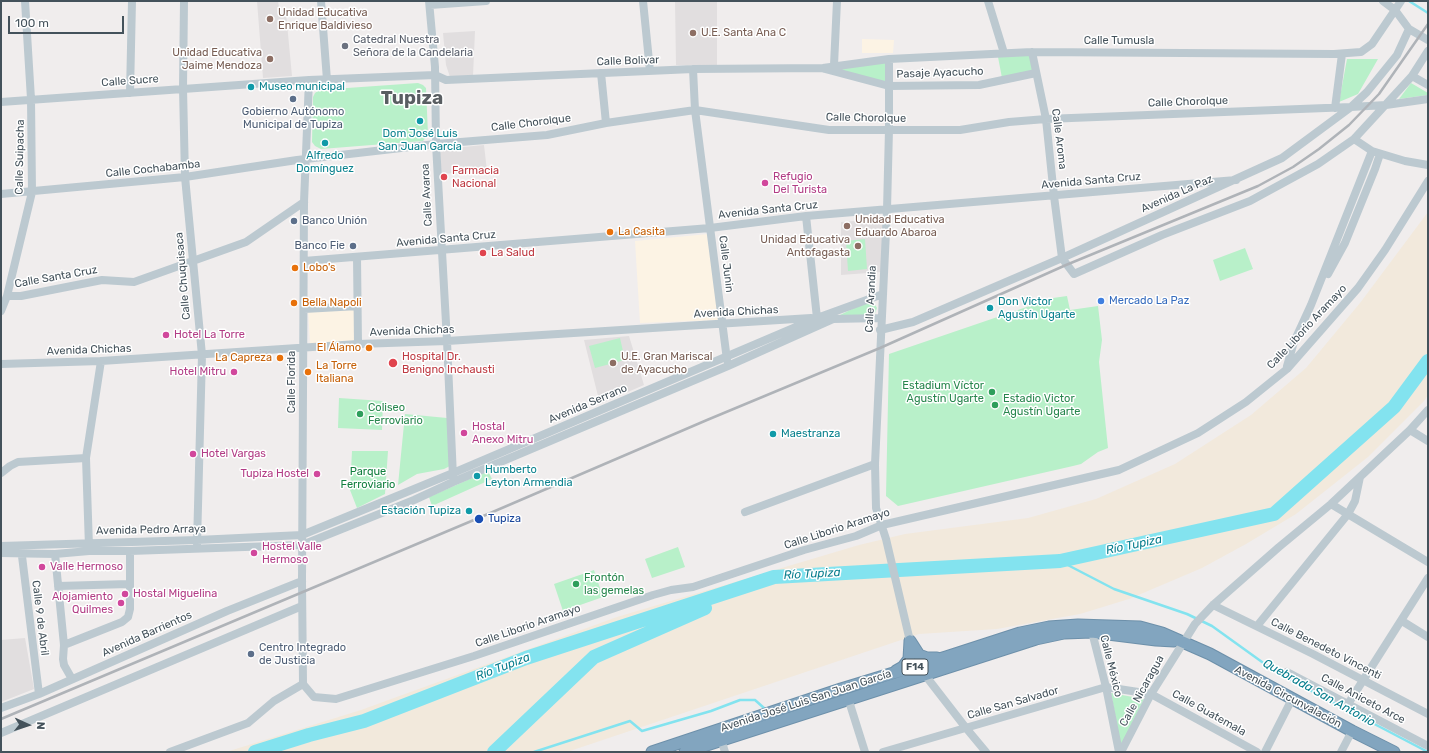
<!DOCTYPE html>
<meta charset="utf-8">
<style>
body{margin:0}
#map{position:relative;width:1429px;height:753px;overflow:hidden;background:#f0eded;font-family:Rubik,sans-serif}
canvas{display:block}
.frame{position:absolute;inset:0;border:2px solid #44525b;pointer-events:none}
.north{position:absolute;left:8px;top:705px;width:40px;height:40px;-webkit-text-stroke:3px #fff;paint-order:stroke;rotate:93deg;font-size:11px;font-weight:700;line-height:16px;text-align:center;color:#44525b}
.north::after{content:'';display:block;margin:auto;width:14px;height:18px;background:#44525b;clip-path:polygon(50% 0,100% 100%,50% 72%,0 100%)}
.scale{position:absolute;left:8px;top:16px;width:116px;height:18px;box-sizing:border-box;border:2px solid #44525b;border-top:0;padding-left:5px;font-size:12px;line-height:14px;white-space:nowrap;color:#44525b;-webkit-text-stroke:3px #fff;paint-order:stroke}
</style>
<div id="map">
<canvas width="1429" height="753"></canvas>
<div class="frame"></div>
<div class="north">N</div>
<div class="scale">100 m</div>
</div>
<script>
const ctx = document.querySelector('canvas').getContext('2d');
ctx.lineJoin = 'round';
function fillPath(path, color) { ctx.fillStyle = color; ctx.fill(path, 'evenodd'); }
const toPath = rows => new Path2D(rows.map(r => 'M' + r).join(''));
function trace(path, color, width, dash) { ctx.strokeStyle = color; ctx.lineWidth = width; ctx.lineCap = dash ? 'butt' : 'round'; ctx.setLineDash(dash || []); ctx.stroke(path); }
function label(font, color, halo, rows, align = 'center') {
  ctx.font = font + ' Rubik,sans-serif'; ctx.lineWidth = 3; ctx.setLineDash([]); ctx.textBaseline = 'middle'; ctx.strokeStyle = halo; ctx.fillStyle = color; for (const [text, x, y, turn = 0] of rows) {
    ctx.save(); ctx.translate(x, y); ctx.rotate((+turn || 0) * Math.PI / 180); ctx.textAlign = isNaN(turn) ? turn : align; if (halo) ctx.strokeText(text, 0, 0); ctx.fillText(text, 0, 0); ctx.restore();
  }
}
fillPath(toPath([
 [862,39,894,40,893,53,862,53],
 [708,234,719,320,640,323,635,241],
 [354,307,355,341,310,344,308,308]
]), '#fcf3e4');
fillPath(toPath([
 [257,1,278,1,280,13,286,13,292,76,263,78],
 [675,1,717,1,717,65,676,65],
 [475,31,473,76,450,77,446,65,443,33],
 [484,145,487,171,441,174,440,153,443,149],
 [884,219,881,272,841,275,841,222],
 [629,336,644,385,600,404,584,340],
 [25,638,34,689,1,702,1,640]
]), '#e1dedf');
fillPath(toPath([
 [1029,54,1034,71,1002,78,998,57],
 [1347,59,1378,59,1358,94,1339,102],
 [886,61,886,83,830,68],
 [418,83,423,85,426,88,428,135,423,141,321,149,315,146,312,142,313,97,315,93,319,90],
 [1411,83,1428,93,1428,95,1399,99],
 [865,239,867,269,848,271,846,241],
 [1245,248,1253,269,1220,281,1213,260],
 [1067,296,1070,310,1098,306,1102,340,1099,362,1108,448,1098,452,1081,464,1073,466,898,506,886,496,889,354,1053,298],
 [868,301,874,303,877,308,875,313,869,315,840,315],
 [620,338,625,360,595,368,589,346],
 [339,398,383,401,382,430,338,428],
 [405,414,447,418,450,466,444,469,417,474,398,485],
 [352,451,388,451,385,494,357,508,350,490],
 [488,471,492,479,432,506,429,497],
 [678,547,685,567,652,578,645,559],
 [594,570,603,597,563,611,554,584],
 [1111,693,1144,699,1121,746]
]), '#b8f0c9');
fillPath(toPath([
 [1428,212,1428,395,1424,401,1368,457,1296,514,1246,544,1202,568,1129,599,1080,614,997,629,919,634,567,752,226,752,361,710,617,617,859,545,905,534,1028,518,1096,499,1175,464,1251,415,1306,368,1360,303]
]), '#f2e9dc');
trace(toPath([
 [1409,1,1428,13],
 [1060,561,1114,589,1187,614,1212,626,1269,667,1300,685,1428,752],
 [534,752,630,721,642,731,711,711,740,700,755,700,764,708]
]), '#83e3ef', 2.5);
trace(toPath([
 [255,752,309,735,364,721,526,658,774,577,1060,561,1274,514,1394,407,1428,361],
 [494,752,594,657,705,608]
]), '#83e3ef', 14);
const highway = toPath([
 [910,641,919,655,927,658,937,658],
 [896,671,903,667,909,659,910,641],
 [652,752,841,689,946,657,1020,633,1049,627,1078,625,1140,627,1162,633,1210,654,1352,731,1394,752],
 [685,752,1036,639,1064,633,1092,632,1156,640,1174,641]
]);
trace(highway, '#6d90aa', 13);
trace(toPath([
 [184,1,183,88,185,177,202,355,197,544],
 [321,1,327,80],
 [429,1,435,67,436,144,447,341,453,477],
 [643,1,650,71],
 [988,1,1004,53],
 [430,5,486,1],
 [1409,29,1428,40],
 [1032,52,1046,119,1054,196,1062,258,1074,274,1162,235,1250,201,1318,164,1354,139,1412,76,1428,51],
 [889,59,889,129,887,210,875,464,876,508,886,539,910,641],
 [834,65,837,1],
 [693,69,695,110,727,360],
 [825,69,889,86,979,85,1036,73],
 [601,73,606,123],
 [1412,76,1428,85],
 [130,93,132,1],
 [1,102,309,80,435,75,446,80,693,69,823,68,889,59,1032,52,1334,54,1361,52,1372,44,1395,10,1383,1],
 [1335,108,1342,54],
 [1354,139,1372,151,1405,161,1428,165],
 [1,194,185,177,297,160,436,144,547,135,606,123,695,110,829,130,960,130,1009,122,1046,119,1351,107,1386,105,1428,99],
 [806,216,817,318],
 [357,257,358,344],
 [304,261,710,228,806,216,1236,180],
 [1328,274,1345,243,1375,169,1380,154],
 [7,296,21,296,102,280,134,282,246,242,304,202],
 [304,309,358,306],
 [1,311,7,296,32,192,31,99,25,1],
 [880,330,913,322,1062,258,1282,158,1351,107,1367,92,1397,55,1409,29,1395,10,1401,1],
 [1,364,101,361,358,344,447,341,811,318],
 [1287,366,1294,342,1311,305,1372,151],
 [1410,430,1428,441],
 [1,473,10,466,18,462,86,458],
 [1331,504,1428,562],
 [745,512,875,464],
 [1,546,197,540,302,535,453,473,817,318,883,294],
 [89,547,86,458,101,361],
 [21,548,39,694],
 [1,553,55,554,89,551,130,551,302,545,414,500,453,482,728,366,833,319,881,318],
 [55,554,64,645,63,659,64,665,72,679],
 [58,586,129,584],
 [1213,605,1313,654,1428,714],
 [1402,621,1428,637],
 [1257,626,1348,514,1355,501,1360,477],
 [1092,632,1106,687,1119,752],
 [64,645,122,622,128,617,130,609,130,551],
 [1287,672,1428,746],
 [925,675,966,728,986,752],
 [303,684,302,581,304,202,309,80],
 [848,698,865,752],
 [1348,704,1428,578],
 [1,708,39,694,227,611,302,581],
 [1,733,302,606],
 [720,736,725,752],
 [170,752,248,723,274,701,303,684,314,697,336,699,474,656,653,595,671,590,693,587,804,550,856,536,882,525,1119,470,1198,433,1246,402,1287,369,1358,288,1385,250,1428,181],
 [883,752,1106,687,1151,694,1257,752],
 [1121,752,1151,694,1195,624,1213,605,1279,547,1331,504,1410,430,1428,410],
 [1265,752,1292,699],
 [1341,752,1352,731]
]), '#bcc9d0', 8);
trace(highway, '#82a5bf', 11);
trace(toPath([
 [1,719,481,517,707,420,880,348,1066,265,1258,186,1293,167,1319,149,1349,125,1379,94,1428,24]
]), '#afb3b8', 2.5);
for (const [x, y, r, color] of [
 [270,19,4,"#8d6e63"],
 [693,33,4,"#8d6e63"],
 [345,46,4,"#6b7280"],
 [270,59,4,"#8d6e63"],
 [251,87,4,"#0f9aa8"],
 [293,99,4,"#5c6f8a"],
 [420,121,4,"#0f9aa8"],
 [325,143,4,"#0f9aa8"],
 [444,177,4,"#e0444e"],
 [765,183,4,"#d1479c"],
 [294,221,4,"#5c6f8a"],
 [847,226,4,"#8d6e63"],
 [610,232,4,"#e8710a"],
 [353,246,4,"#5c6f8a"],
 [858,246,4,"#8d6e63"],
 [483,253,4,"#e0444e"],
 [295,268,4,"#e8710a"],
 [1101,301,4,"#3f7fe0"],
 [294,303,4,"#e8710a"],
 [990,308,4,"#0f9aa8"],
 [166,335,4,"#d1479c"],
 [369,348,4,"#e8710a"],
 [280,358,4,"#e8710a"],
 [393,363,5,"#e0444e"],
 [613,363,4,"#8d6e63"],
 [234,372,4,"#d1479c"],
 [308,372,4,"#e8710a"],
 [992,392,4,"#2e9e5b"],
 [995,405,4,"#2e9e5b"],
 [360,414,4,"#2e9e5b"],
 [464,433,4,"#d1479c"],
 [773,434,4,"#0f9aa8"],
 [193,454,4,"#d1479c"],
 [317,474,4,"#d1479c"],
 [477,476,4,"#0f9aa8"],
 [469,511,4,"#0f9aa8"],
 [479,519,5,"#1a4fb4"],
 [254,553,4,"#d1479c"],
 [42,567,4,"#d1479c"],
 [576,584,4,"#2e9e5b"],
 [125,594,4,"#d1479c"],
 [121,603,4,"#d1479c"],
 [251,654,4,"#5c6f8a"]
]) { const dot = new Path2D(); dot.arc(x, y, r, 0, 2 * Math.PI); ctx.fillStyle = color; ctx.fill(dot); trace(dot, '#fff', 1.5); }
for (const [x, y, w] of [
 [915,667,26]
]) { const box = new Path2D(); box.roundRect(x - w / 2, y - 8, w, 16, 3); ctx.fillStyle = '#fff'; ctx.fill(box); trace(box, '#44525b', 1); }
label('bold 10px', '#44525b', null, [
 ["F14",915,667]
]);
label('11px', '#785e54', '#fff', [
 ["Unidad Educativa",278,13],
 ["Enrique Baldivieso",278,26],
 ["U.E. Santa Ana C",701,33],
 ["Unidad Educativa",262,53,"right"],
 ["Jaime Mendoza",262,66,"right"],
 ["Unidad Educativa",855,220],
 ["Eduardo Abaroa",855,233],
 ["Unidad Educativa",850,240,"right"],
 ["Antofagasta",850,253,"right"],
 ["U.E. Gran Mariscal",621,357],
 ["de Ayacucho",621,370]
], 'left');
label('11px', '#5b616d', '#fff', [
 ["Catedral Nuestra",353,40],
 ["Señora de la Candelaria",353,53]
], 'left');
label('11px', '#44525b', '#fff', [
 ["Calle Tumusla",1119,41],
 ["Calle Bolivar",628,61,-2],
 ["Pasaje Ayacucho",940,73,-2],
 ["Calle Sucre",130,81,-4],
 ["Calle Chorolque",1188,102,-2],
 ["Calle Chorolque",866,118,1],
 ["Calle Chorolque",531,123,-7],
 ["Calle Aroma",1059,139,83],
 ["Calle Suipacha",20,157,-89],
 ["Calle Cochabamba",153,169,-6],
 ["Avenida Santa Cruz",1091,181,-5],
 ["Avenida La Paz",1177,194,-24],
 ["Calle Avaroa",427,195,-93],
 ["Avenida Santa Cruz",768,210,-6],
 ["Avenida Santa Cruz",446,239,-5],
 ["Calle Junin",726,264,83],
 ["Calle Chuquisaca",183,276,-95],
 ["Calle Santa Cruz",56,277,-10],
 ["Calle Arandia",871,299,-87],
 ["Avenida Chichas",736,312,-3],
 ["Calle Liborio Aramayo",1307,327,-47],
 ["Avenida Chichas",412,331,-2],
 ["Avenida Chichas",89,350,-2],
 ["Calle Florida",292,382,-90],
 ["Avenida Serrano",588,404,-23],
 ["Calle Liborio Aramayo",837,529,-18],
 ["Avenida Pedro Arraya",151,530,-1],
 ["Calle 9 de Abril",40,618,83],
 ["Calle Liborio Aramayo",528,626,-19],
 ["Avenida Barrientos",147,634,-24],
 ["Calle Benedeto Vincenti",1326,649,27],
 ["Calle México",1111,666,76],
 ["Calle Nicaragua",1142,691,-61],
 ["Avenida Circunvalación",1288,697,28],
 ["Calle Aniceto Arce",1363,699,28],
 ["Avenida José Luis San Juan García",806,701,-18],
 ["Calle San Salvador",1013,703,-16],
 ["Calle Guatemala",1209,713,29]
]);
label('11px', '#0d838f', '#fff', [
 ["Museo municipal",259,87],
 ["Dom José Luis",420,134,"center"],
 ["San Juan García",420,147,"center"],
 ["Alfredo",325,156,"center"],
 ["Domínguez",325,169,"center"],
 ["Don Victor",998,302],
 ["Agustín Ugarte",998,315],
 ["Maestranza",781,434],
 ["Humberto",485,470],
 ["Leyton Armendia",485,483],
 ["Estación Tupiza",461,511,"right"]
], 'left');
label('11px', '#4e5e75', '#fff', [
 ["Gobierno Autónomo",293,112,"center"],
 ["Municipal de Tupiza",293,125,"center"],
 ["Banco Unión",302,221],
 ["Banco Fie",345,246,"right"],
 ["Centro Integrado",259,648],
 ["de Justicia",259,661]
], 'left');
label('11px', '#be3a42', '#fff', [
 ["Farmacia",452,171],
 ["Nacional",452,184],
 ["La Salud",491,253],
 ["Hospital Dr.",402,357],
 ["Benigno Inchausti",402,370]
], 'left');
label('11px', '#b23c85', '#fff', [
 ["Refugio",773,177],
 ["Del Turista",773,190],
 ["Hotel La Torre",174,335],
 ["Hotel Mitru",226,372,"right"],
 ["Hostal",472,427],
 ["Anexo Mitru",472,440],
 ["Hotel Vargas",201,454],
 ["Tupiza Hostel",309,474,"right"],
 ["Hostel Valle",262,547],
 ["Hermoso",262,560],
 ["Valle Hermoso",50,567],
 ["Hostal Miguelina",133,594],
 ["Alojamiento",113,597,"right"],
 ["Quilmes",113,610,"right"]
], 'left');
label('11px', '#c56008', '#fff', [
 ["La Casita",618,232],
 ["Lobo's",303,268],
 ["Bella Napoli",302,303],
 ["El Álamo",361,348,"right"],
 ["La Capreza",272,358,"right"],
 ["La Torre",316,366],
 ["Italiana",316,379]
], 'left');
label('11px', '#366cbe', '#fff', [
 ["Mercado La Paz",1109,301]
], 'left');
label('11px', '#27864d', '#fff', [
 ["Estadium Víctor",984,386,"right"],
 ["Agustín Ugarte",984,399,"right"],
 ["Estadio Victor",1003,399],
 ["Agustín Ugarte",1003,412],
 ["Coliseo",368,408],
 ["Ferroviario",368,421],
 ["Frontón",584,578],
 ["las gemelas",584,591]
], 'left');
label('11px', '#127f3f', '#fff', [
 ["Parque",368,472],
 ["Ferroviario",368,485]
]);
label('11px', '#164399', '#fff', [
 ["Tupiza",488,519]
], 'left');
label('italic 12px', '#087e8e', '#fff', [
 ["Río Tupiza",1134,545,-12],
 ["Río Tupiza",812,574,-3],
 ["Río Tupiza",503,667,-21],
 ["Quebrada San Antonio",1319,693,29]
]);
label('bold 19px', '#595e62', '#fff', [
 ["Tupiza",412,99]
]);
</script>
